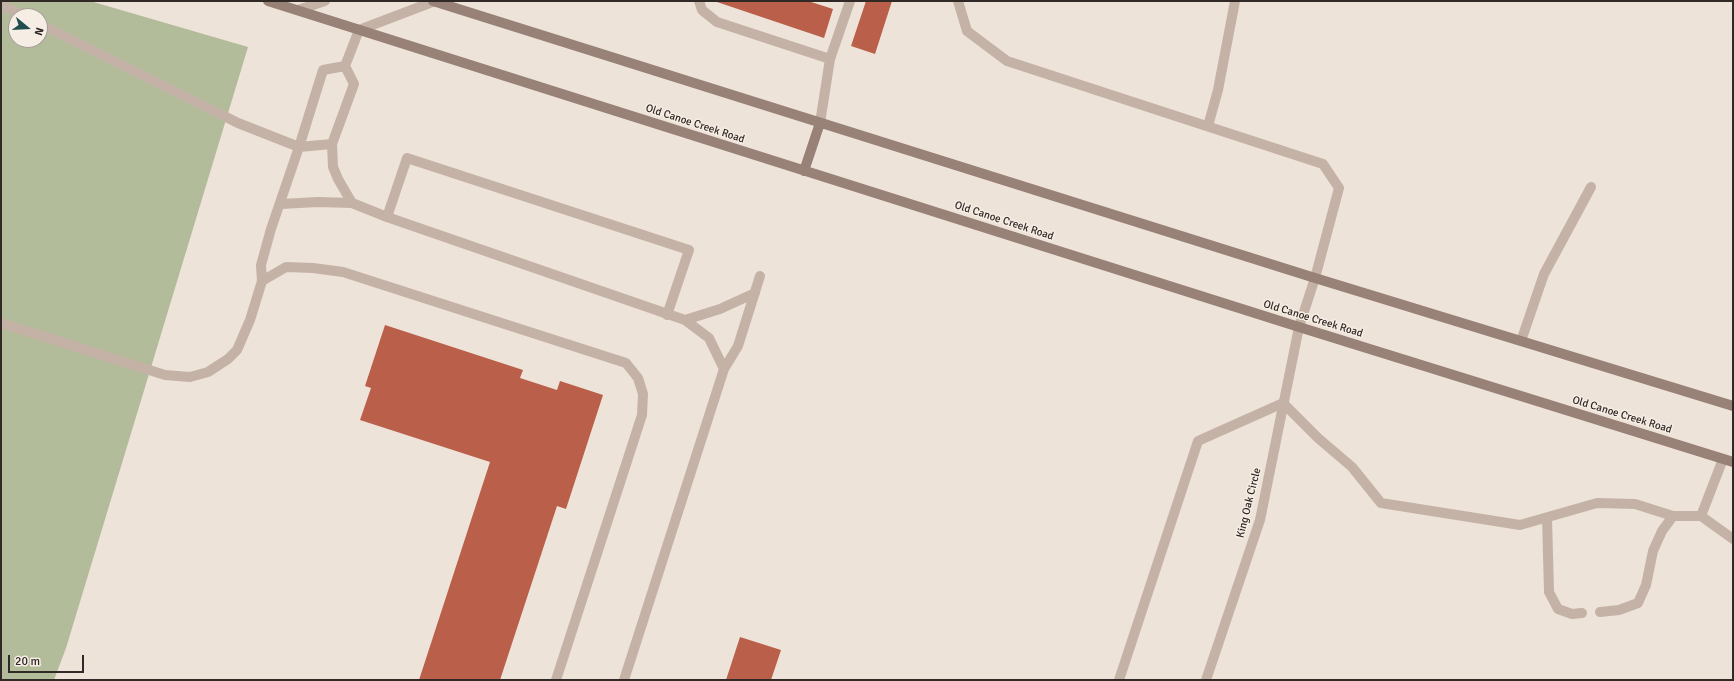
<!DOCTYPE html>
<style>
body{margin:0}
#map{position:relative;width:1734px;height:681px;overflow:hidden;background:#eee3d8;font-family:Signika,sans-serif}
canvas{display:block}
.frame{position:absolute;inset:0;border:2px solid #312926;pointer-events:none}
.north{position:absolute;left:8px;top:8px;width:40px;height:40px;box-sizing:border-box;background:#f6ede4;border:1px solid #a79f98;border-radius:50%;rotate:108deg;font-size:11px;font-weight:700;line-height:16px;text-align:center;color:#312926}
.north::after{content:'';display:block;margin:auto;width:14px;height:18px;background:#204e4f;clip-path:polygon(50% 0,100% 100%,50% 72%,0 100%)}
.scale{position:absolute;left:8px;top:655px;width:76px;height:18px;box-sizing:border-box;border:2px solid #312926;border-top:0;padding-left:5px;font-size:12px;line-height:14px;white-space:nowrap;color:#312926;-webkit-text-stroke:3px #f6ede4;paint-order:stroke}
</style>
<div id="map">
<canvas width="1734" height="681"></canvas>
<div class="frame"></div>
<div class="north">N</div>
<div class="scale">20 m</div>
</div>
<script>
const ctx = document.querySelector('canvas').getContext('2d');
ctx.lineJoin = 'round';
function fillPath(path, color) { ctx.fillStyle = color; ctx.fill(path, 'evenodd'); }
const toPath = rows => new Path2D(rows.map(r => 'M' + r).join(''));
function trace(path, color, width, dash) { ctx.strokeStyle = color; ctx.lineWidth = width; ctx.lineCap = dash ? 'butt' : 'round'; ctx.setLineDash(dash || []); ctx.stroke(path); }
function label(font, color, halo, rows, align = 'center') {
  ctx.font = font + ' Signika,sans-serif'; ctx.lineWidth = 3; ctx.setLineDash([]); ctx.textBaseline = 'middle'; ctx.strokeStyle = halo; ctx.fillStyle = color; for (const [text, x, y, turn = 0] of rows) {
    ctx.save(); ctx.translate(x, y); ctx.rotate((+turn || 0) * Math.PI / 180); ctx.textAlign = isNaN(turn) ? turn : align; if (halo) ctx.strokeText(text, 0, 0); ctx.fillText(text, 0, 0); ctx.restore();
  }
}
fillPath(toPath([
 [1,1,90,1,248,47,66,648,54,680,1,680],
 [16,16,40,16,40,40,16,40]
]), '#b2bb9a');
fillPath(toPath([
 [714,1,808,1,833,9,824,38],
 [866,1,892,1,875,54,851,46],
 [385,325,523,370,520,378,557,390,560,381,603,395,566,509,557,506,500,680,419,680,490,462,360,420,371,388,365,386],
 [740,637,781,650,771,680,726,680]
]), '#ba5f4a');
trace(toPath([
 [699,1,702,10,717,22,830,59],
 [1,5,25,16],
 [298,10,325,1],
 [40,24,238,123,299,147,332,144],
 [345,66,354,84,332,144,333,167,338,179,352,203],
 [345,66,359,30,435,1],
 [820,123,830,59,850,1],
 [1208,126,1218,90,1235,1],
 [281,204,318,202,352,203,387,217,685,320,709,338,724,369,624,680],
 [387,217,407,158,689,250,667,315],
 [262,281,286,267,313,268,343,272,626,363,638,378,643,394,642,415,556,680],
 [685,320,720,309,755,293],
 [1,323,165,375,190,377,208,372,228,359,237,350,250,320,262,281,261,265,271,229,299,147,323,70,345,66],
 [1521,341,1544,274,1591,187],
 [724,369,738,346,760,276],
 [1701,516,1733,539],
 [1547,518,1549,592,1558,609,1572,614,1582,613],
 [1600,612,1619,610,1638,603,1646,585,1653,551,1662,531,1673,516],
 [1119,680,1198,441,1283,403,1318,438,1352,467,1381,503,1520,525,1597,503,1635,504,1673,516,1701,516,1723,459]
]), '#c5b2a6', 10);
trace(toPath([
 [958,1,967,31,1007,61,1323,164,1339,188,1315,278,1299,327,1260,520,1206,680]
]), '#c5b2a6', 10);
trace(toPath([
 [268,1,1299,327,1733,462],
 [433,1,1315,278,1733,406],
 [804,171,820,123]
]), '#988177', 10);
label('11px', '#312926', '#f6ede4', [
 ["Old Canoe Creek Road",695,124,18],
 ["Old Canoe Creek Road",1004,221,18],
 ["Old Canoe Creek Road",1313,319,17],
 ["Old Canoe Creek Road",1622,415,17],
 ["King Oak Circle",1249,503,-76]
]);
</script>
